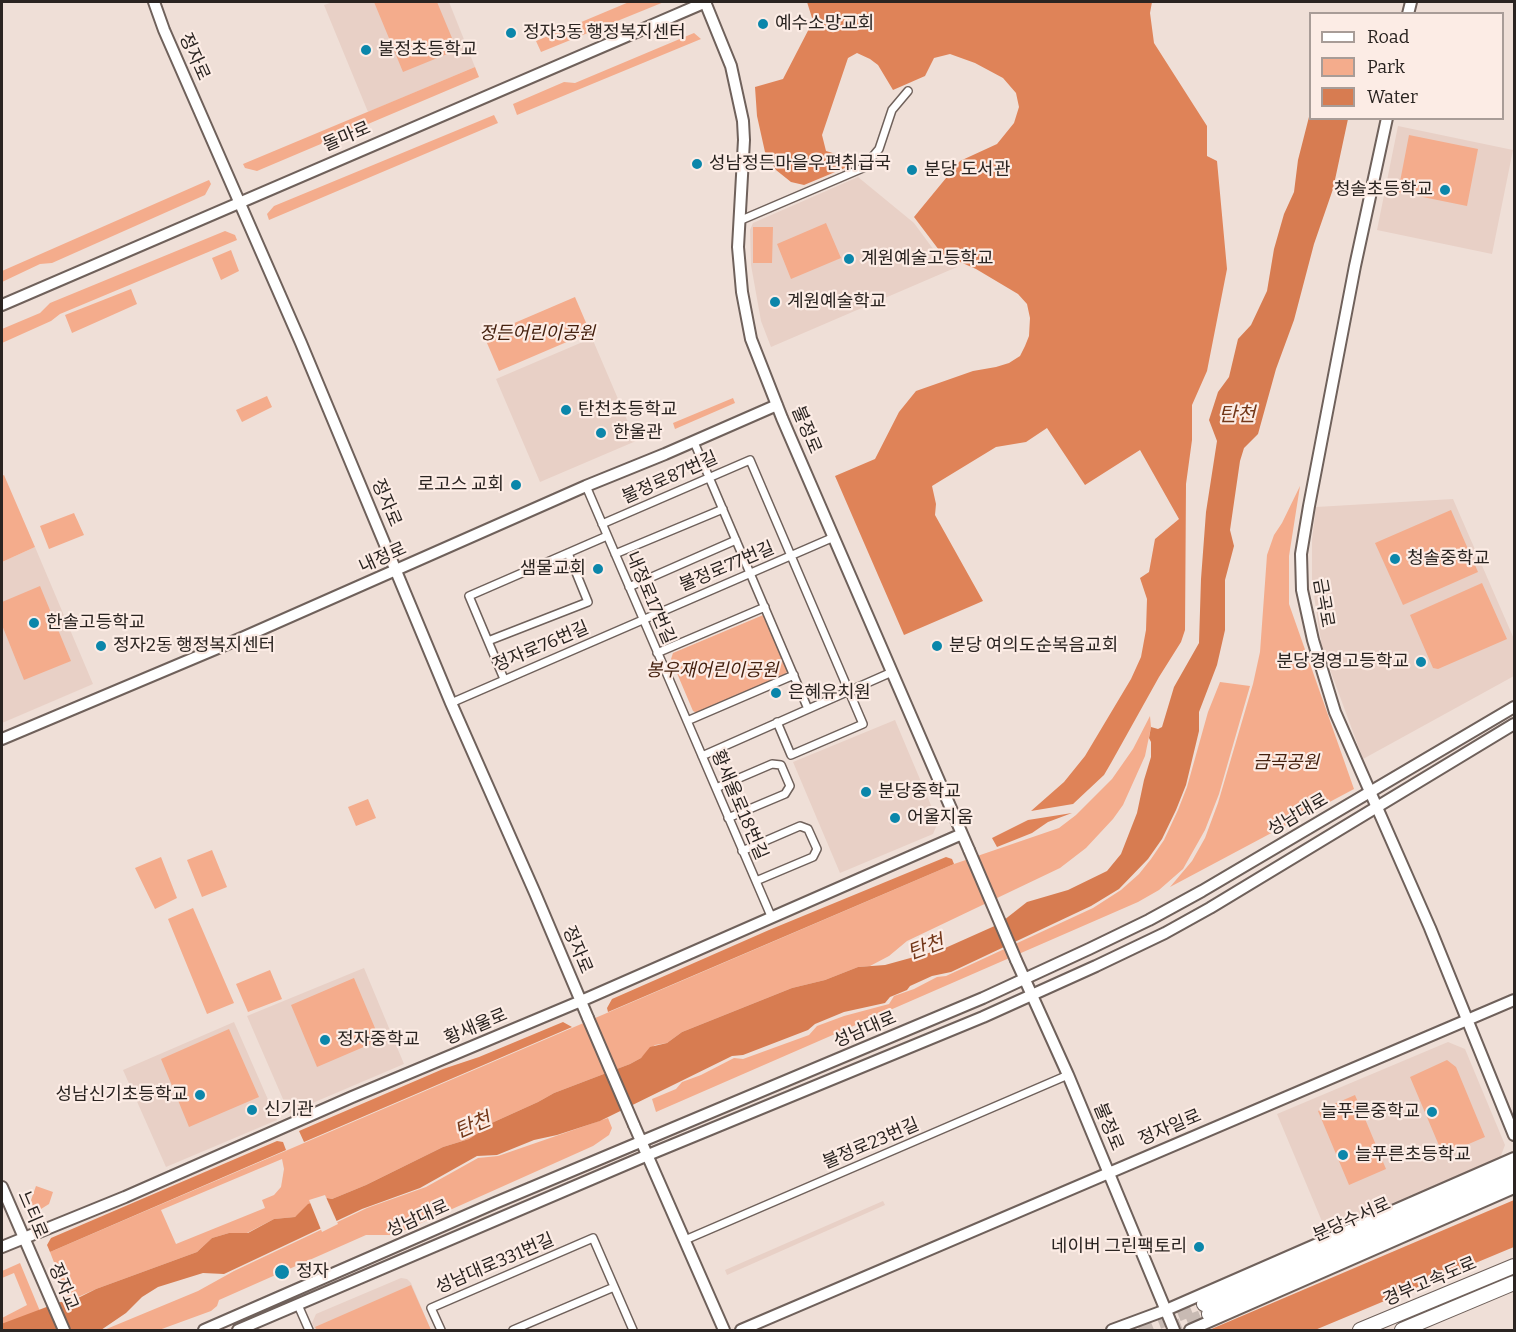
<!DOCTYPE html>
<meta charset="utf-8">
<style>
body{margin:0}
#map{position:relative;width:1516px;height:1332px;overflow:hidden;background:#efdfd7;font-family:Bitter,serif}
canvas{display:block}
.frame{position:absolute;inset:0;border:3px solid #2a2421;pointer-events:none}
.legend{position:absolute;left:1309px;top:12px;width:195px;height:108px;box-sizing:border-box;background:#fcece5;border:2px solid #a89c97;margin:0;padding:8px 10px;list-style:none;font-size:18px;color:#2a2421}
.legend li{display:flex;align-items:center;gap:12px;height:30px}
.legend b{width:30px;border:2px solid #a89c97}
</style>
<div id="map">
<canvas width="1516" height="1332"></canvas>
<div class="frame"></div>
<ul class="legend">
<li><b style="height:8px;background:#fff"></b>Road</li>
<li><b style="height:16px;background:#f4ac8c"></b>Park</li>
<li><b style="height:16px;background:#d77c51"></b>Water</li>
</ul>
</div>
<script>
const ctx = document.querySelector('canvas').getContext('2d');
ctx.lineJoin = 'round';
function fillPath(path, color) { ctx.fillStyle = color; ctx.fill(path, 'evenodd'); }
const toPath = rows => new Path2D(rows.map(r => 'M' + r).join(''));
function trace(path, color, width, dash) { ctx.strokeStyle = color; ctx.lineWidth = width; ctx.lineCap = dash ? 'butt' : 'round'; ctx.setLineDash(dash || []); ctx.stroke(path); }
function label(font, color, halo, rows, align = 'center') {
  ctx.font = font + ' Bitter,"Noto Sans KR",serif'; ctx.lineWidth = 4.5; ctx.setLineDash([]); ctx.textBaseline = 'middle'; ctx.strokeStyle = halo; ctx.fillStyle = color; for (const [text, x, y, turn = 0] of rows) {
    ctx.save(); ctx.translate(x, y); ctx.rotate((+turn || 0) * Math.PI / 180); ctx.textAlign = isNaN(turn) ? turn : align; if (halo) ctx.strokeText(text, 0, 0); ctx.fillText(text, 0, 0); ctx.restore();
  }
}
fillPath(toPath([
 [333,2,449,2,475,67,368,112,324,5],
 [1398,126,1513,150,1492,254,1377,230],
 [858,177,914,223,939,257,954,262,957,267,771,347,761,321,751,265,750,230,753,223],
 [592,338,636,441,540,482,496,379],
 [1453,499,1514,639,1514,676,1363,759,1322,648,1312,582,1312,540,1316,507],
 [35,547,93,684,2,723,2,562],
 [895,720,938,822,933,834,840,873,793,762],
 [364,968,404,1064,289,1113,247,1016],
 [234,1022,277,1120,166,1167,123,1070],
 [1448,1042,1465,1049,1505,1145,1500,1158,1326,1231,1277,1114],
 [883,1201,885,1205,727,1275,725,1270],
 [401,1278,407,1279,411,1283,431,1330,315,1330,312,1323,316,1314]
]), '#e8d0c6');
fillPath(toPath([
 [374,2,437,2,457,50,403,72],
 [629,2,664,2,541,52,536,41],
 [694,33,701,39,517,115,513,104,564,82,575,83],
 [475,67,479,77,257,171,245,168,243,164],
 [494,115,498,123,269,220,267,214,274,206],
 [1409,135,1478,149,1467,206,1398,192],
 [209,180,211,184,205,195,52,263,40,264,2,282,2,271],
 [826,223,841,258,791,279,777,244],
 [753,227,773,227,772,263,753,263],
 [225,231,235,235,237,240,60,314,51,321,2,343,2,329,40,313,50,303],
 [231,250,239,271,221,280,212,258],
 [131,289,137,304,72,333,65,315],
 [575,297,590,332,499,371,484,336],
 [267,396,272,407,242,422,236,410],
 [733,398,735,403,675,429,673,423],
 [4,475,35,547,2,562,2,476],
 [1300,486,1289,556,1289,604,1354,789,1170,887,1192,861,1205,838,1218,803,1253,684,1260,652,1267,555,1274,535,1282,523],
 [1451,510,1478,572,1403,605,1375,543],
 [74,513,84,535,49,549,40,526],
 [1482,583,1507,639,1438,669,1433,668,1410,615],
 [40,586,71,661,24,680,2,625,2,602],
 [768,613,788,670,785,675,697,713,693,711,671,659,673,653],
 [1220,682,1250,686,1231,752,1219,794,1205,830,1183,869,1159,890,1138,902,656,1112,652,1099,676,1089,682,1082,701,1075,734,1058,743,1059,809,1035,817,1026,844,1016,889,1004,894,996,914,989,937,977,946,976,1093,908,1121,890,1139,874,1151,859,1164,840,1178,810,1187,787,1208,712],
 [1150,716,1151,727,1145,756,1123,805,1113,819,1086,848,1060,868,907,941,889,956,870,966,858,967,825,980,792,988,682,1032,667,1043,655,1045,641,1058,630,1064,554,1093,538,1102,485,1126,478,1133,469,1139,443,1147,366,1185,332,1199,327,1198,295,1217,274,1219,247,1233,229,1233,212,1238,197,1252,96,1289,69,1301,50,1252,954,864,1059,828,1076,815,1112,779,1133,749],
 [282,1159,284,1169,281,1187,274,1195,262,1200,265,1208,176,1244,161,1210],
 [368,799,376,818,356,826,348,807],
 [212,850,227,887,202,897,187,860],
 [161,857,177,898,155,909,135,868],
 [193,908,234,1003,207,1014,168,919],
 [270,970,282,999,248,1012,236,984],
 [354,978,380,1040,317,1067,291,1005],
 [229,1029,259,1097,189,1127,161,1059],
 [1447,1060,1456,1067,1485,1137,1443,1155,1410,1077],
 [1355,1095,1386,1169,1349,1185,1318,1111],
 [608,1118,612,1128,609,1135,593,1146,394,1235,366,1235,219,1300,217,1306,211,1311,159,1330,104,1330,198,1291,234,1271,367,1208,426,1187,478,1158,498,1156],
 [36,1186,53,1192,49,1204,41,1209,35,1208,30,1203],
 [20,1263,42,1316,14,1330,2,1330,2,1318,27,1305,14,1273,2,1278,2,1271],
 [411,1285,431,1330,317,1330,315,1327]
]), '#f4ac8c');
fillPath(toPath([
 [807,2,1152,2,1150,13,1154,43,1207,126,1207,156,1217,161,1227,269,1207,371,1192,405,1192,440,1186,484,1185,630,1181,642,1159,677,1111,763,1104,775,1073,804,1031,811,1064,782,1085,756,1131,679,1141,657,1146,630,1147,599,1140,578,1149,572,1155,539,1179,519,1140,450,1085,485,1047,428,1026,442,996,447,932,486,936,504,935,515,983,601,904,635,835,476,875,459,899,412,916,391,973,371,996,367,1009,363,1020,356,1025,346,1029,336,1030,318,1027,304,1018,294,976,269,942,254,914,217,960,161,997,144,1014,123,1019,107,1016,93,1003,78,975,63,950,54,934,58,925,76,893,90,878,65,870,59,857,53,848,58,822,135,826,151,849,158,852,165,804,185,791,182,776,170,765,152,757,116,755,87,783,79,813,21],
 [1072,813,1048,822,1032,833,997,847,992,838,1028,820],
 [946,857,952,859,954,864,608,1012,607,1008,612,999,769,930],
 [563,1022,572,1027,304,1142,299,1131,443,1069,479,1057],
 [277,1141,283,1142,286,1150,50,1252,47,1245,51,1238],
 [1514,1200,1514,1247,1509,1249,1315,1330,1209,1330]
]), '#df8358');
fillPath(toPath([
 [1310,113,1310,118,1348,119,1333,189,1314,244,1294,320,1276,369,1258,434,1244,448,1240,461,1230,530,1234,546,1225,580,1225,630,1217,665,1199,712,1199,731,1186,785,1176,810,1162,839,1148,859,1119,889,1091,906,951,972,932,976,910,986,907,990,890,997,885,1003,844,1012,815,1024,808,1030,743,1055,732,1056,600,1121,557,1135,534,1140,497,1155,477,1156,420,1188,362,1209,224,1274,203,1273,158,1287,142,1297,126,1313,101,1330,14,1330,96,1289,197,1252,212,1238,229,1233,248,1233,274,1219,295,1217,308,1204,327,1198,332,1199,366,1185,443,1147,469,1139,478,1133,485,1126,538,1102,554,1093,630,1064,641,1058,650,1047,667,1043,682,1032,792,988,825,980,858,967,885,965,943,949,999,924,1027,902,1068,890,1107,871,1121,854,1137,813,1144,780,1151,757,1151,742,1149,738,1151,727,1158,729,1162,727,1174,687,1199,643,1201,579,1206,512,1217,441,1209,420,1218,392,1229,377,1238,339,1251,325,1267,291,1274,249,1284,214,1294,192,1298,160]
]), '#d77c51');
fillPath(toPath([
 [325,1195,338,1224,322,1232,309,1200]
]), '#efdfd7');
trace(toPath([
 [5,1330,61,1309]
]), '#d77c51', 14);
trace(toPath([
 [1139,1330,1204,1304],
 [1168,1330,1209,1314]
]), '#c8bab3', 14, [14, 7]);
const street = toPath([
 [739,221,863,168,879,149,892,110,908,91],
 [694,442,808,709],
 [586,486,771,916],
 [602,524,750,460,863,724,791,755,777,722],
 [615,554,723,509],
 [629,587,736,540],
 [488,641,588,602,568,553],
 [657,653,765,607],
 [504,679,469,596,607,536],
 [451,703,834,537],
 [687,721,794,675],
 [702,756,892,672],
 [716,788,772,764,781,765,790,786,785,794,728,818],
 [742,851,800,826,808,829,817,849,813,857,756,881],
 [685,1240,1068,1075],
 [298,1305,309,1330],
 [441,1330,431,1308,593,1238,633,1330],
 [513,1330,614,1287]
]);
const secondary = toPath([
 [154,2,164,30,301,343,451,703,535,893,588,1018],
 [705,2,731,66,743,121,744,140,738,247,742,292,751,339,782,418,969,850],
 [1408,14,1411,2],
 [1387,118,1355,266,1309,506,1301,554,1302,590,1313,640,1335,712,1430,928,1514,1135],
 [2,739,244,637,586,486,665,454,777,405],
 [1016,960,1068,1075,1174,1330],
 [634,1125,724,1330],
 [2,1187,64,1330],
 [2,1247,125,1197,352,1097,581,1001,962,834],
 [741,1330,1514,1000]
]);
const primary = toPath([
 [2,305,706,2],
 [204,1330,495,1203,983,998,1089,949,1149,920,1202,891,1514,707],
 [238,1330,648,1155,983,1017,1096,966,1165,933,1210,908,1514,724],
 [1112,1330,1166,1310,1514,1158],
 [1190,1330,1514,1188]
]);
const highway = toPath([
 [1204,1304,1514,1168],
 [1209,1314,1514,1181],
 [1360,1330,1514,1266],
 [1402,1330,1514,1283]
]);
trace(street, '#6f615b', 10);
trace(secondary, '#6f615b', 14);
trace(primary, '#6f615b', 14);
trace(highway, '#6f615b', 16);
trace(street, '#fff', 7);
trace(secondary, '#fff', 10);
trace(primary, '#fff', 10);
trace(highway, '#fff', 14);
const secondaryBridge = toPath([
 [969,850,1016,960],
 [588,1018,634,1125]
]);
trace(secondaryBridge, '#6f615b', 14, []);
trace(secondaryBridge, '#fff', 10);
for (const [x, y, r, color] of [
 [763,24,6,"#0b86aa"],
 [511,33,6,"#0b86aa"],
 [366,50,6,"#0b86aa"],
 [697,164,6,"#0b86aa"],
 [912,170,6,"#0b86aa"],
 [1445,190,6,"#0b86aa"],
 [849,259,6,"#0b86aa"],
 [775,302,6,"#0b86aa"],
 [566,410,6,"#0b86aa"],
 [601,433,6,"#0b86aa"],
 [516,485,6,"#0b86aa"],
 [1395,559,6,"#0b86aa"],
 [598,569,6,"#0b86aa"],
 [34,623,6,"#0b86aa"],
 [101,646,6,"#0b86aa"],
 [937,646,6,"#0b86aa"],
 [1421,662,6,"#0b86aa"],
 [776,693,6,"#0b86aa"],
 [866,792,6,"#0b86aa"],
 [895,818,6,"#0b86aa"],
 [325,1040,6,"#0b86aa"],
 [200,1095,6,"#0b86aa"],
 [252,1110,6,"#0b86aa"],
 [1432,1112,6,"#0b86aa"],
 [1343,1155,6,"#0b86aa"],
 [1199,1247,6,"#0b86aa"],
 [282,1272,8,"#0b86aa"]
]) { const dot = new Path2D(); dot.arc(x, y, r, 0, 2 * Math.PI); ctx.fillStyle = color; ctx.fill(dot); trace(dot, '#fcece5', 2); }
label('18px', '#2a2421', '#fcece5', [
 ["예수소망교회",775,24],
 ["정자3동 행정복지센터",523,33],
 ["불정초등학교",378,50],
 ["성남정든마을우편취급국",709,164],
 ["분당 도서관",924,170],
 ["청솔초등학교",1433,190,"right"],
 ["계원예술고등학교",861,259],
 ["계원예술학교",787,302],
 ["탄천초등학교",578,410],
 ["한울관",613,433],
 ["로고스 교회",504,485,"right"],
 ["청솔중학교",1407,559],
 ["샘물교회",586,569,"right"],
 ["한솔고등학교",46,623],
 ["정자2동 행정복지센터",113,646],
 ["분당 여의도순복음교회",949,646],
 ["분당경영고등학교",1409,662,"right"],
 ["은혜유치원",788,693],
 ["분당중학교",878,792],
 ["어울지움",907,818],
 ["정자중학교",337,1040],
 ["성남신기초등학교",188,1095,"right"],
 ["신기관",264,1110],
 ["늘푸른중학교",1420,1112,"right"],
 ["늘푸른초등학교",1355,1155],
 ["네이버 그린팩토리",1187,1247,"right"],
 ["정자",296,1272]
], 'left');
label('18px', '#2a2421', '#fcece5', [
 ["정자로",194,57,66],
 ["돌마로",347,137,-23],
 ["불정로",806,430,67],
 ["불정로87번길",670,478,-24],
 ["정자로",386,503,67],
 ["내정로",383,558,-24],
 ["불정로77번길",727,567,-23],
 ["내정로17번길",650,598,67],
 ["금곡로",1323,603,80],
 ["정자로76번길",541,647,-23],
 ["황새울로18번길",739,805,67],
 ["성남대로",1298,815,-30],
 ["정자로",577,950,67],
 ["황새울로",476,1027,-23],
 ["성남대로",865,1030,-23],
 ["불정로",1108,1127,67],
 ["정자일로",1170,1128,-23],
 ["불정로23번길",871,1144,-23],
 ["느티로",32,1215,67],
 ["성남대로",418,1219,-24],
 ["분당수서로",1352,1220,-24],
 ["성남대로331번길",495,1264,-23],
 ["경부고속도로",1430,1282,-23],
 ["정자교",63,1287,67]
]);
label('italic 18px', '#44200e', '#fcece5', [
 ["정든어린이공원",537,334],
 ["봉우재어린이공원",712,671],
 ["금곡공원",1286,763]
]);
label('italic 20px', '#733719', '#fcece5', [
 ["탄천",1237,415],
 ["탄천",926,948,-20],
 ["탄천",473,1126,-23]
]);
</script>
